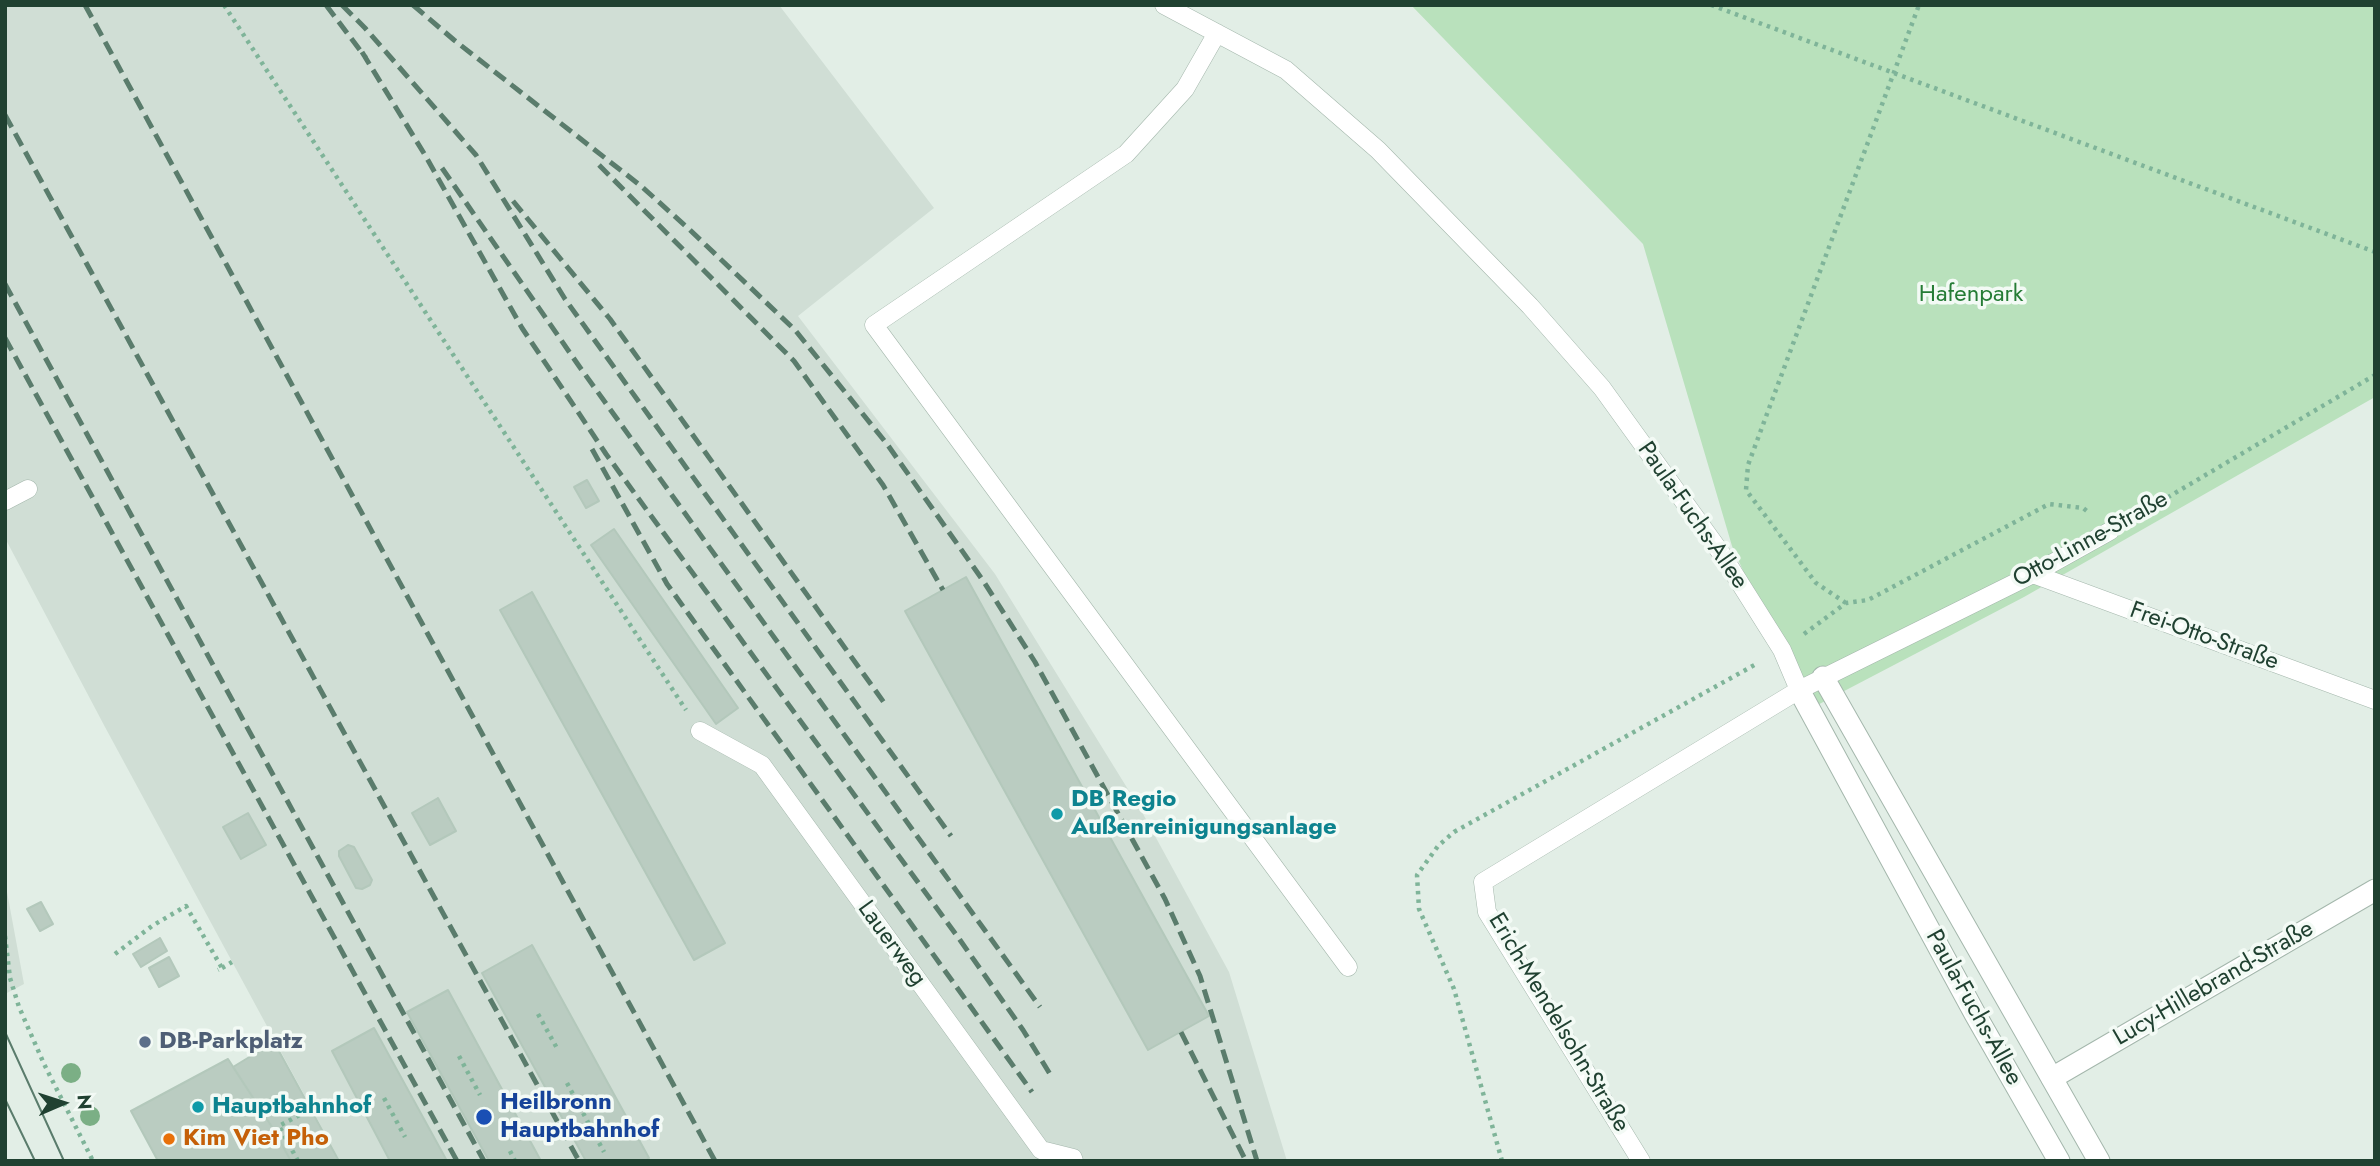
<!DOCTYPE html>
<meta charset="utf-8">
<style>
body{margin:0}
#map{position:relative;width:2380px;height:1166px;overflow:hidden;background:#e2eee6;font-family:Jost,sans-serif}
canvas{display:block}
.frame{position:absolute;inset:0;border:7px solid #204131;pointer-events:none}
.north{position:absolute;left:28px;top:1068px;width:70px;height:70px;-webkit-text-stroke:5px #f3faf5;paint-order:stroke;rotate:87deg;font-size:19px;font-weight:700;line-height:28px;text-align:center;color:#204131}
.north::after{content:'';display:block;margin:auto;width:24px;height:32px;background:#204131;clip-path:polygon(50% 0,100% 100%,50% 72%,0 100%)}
</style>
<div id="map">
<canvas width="2380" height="1166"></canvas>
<div class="frame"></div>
<div class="north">N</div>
</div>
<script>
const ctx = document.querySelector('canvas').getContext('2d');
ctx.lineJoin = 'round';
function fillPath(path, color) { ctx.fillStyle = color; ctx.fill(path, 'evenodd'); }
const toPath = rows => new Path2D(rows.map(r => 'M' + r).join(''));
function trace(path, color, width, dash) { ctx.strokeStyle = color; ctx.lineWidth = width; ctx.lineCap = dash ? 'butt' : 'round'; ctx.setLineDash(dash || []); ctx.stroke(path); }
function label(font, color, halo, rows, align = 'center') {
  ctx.font = font + ' Jost,sans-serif'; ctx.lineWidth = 7; ctx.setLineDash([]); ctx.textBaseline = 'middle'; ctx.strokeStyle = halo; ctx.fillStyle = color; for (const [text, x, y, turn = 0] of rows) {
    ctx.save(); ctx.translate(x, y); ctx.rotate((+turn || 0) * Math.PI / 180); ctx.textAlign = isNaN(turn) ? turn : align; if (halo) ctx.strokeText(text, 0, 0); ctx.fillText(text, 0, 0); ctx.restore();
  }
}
fillPath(toPath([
 [5,5,779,5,934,208,798,316,995,574,1142,812,1229,972,1287,1161,340,1161,105,727,5,538],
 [5,881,24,984,5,994]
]), '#d0ded5');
fillPath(toPath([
 [1411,5,2375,5,2375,397,2024,597,1806,711,1732,546,1643,244]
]), '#b9e1bc');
const building = toPath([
 [587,480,599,501,586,508,574,487,587,480],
 [614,529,738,708,716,724,591,545,614,529],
 [966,577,1209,1016,1148,1050,905,611,966,577],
 [532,592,725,943,694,960,500,610,532,592],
 [438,798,456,831,430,845,412,813,438,798],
 [248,813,266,845,241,859,223,827,248,813],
 [348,845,354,847,372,880,370,885,362,889,356,888,339,856,339,851,348,845],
 [41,902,53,924,40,931,27,909,41,902],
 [160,938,167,951,141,967,133,954,160,938],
 [532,945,649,1158,645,1161,586,1161,482,973,532,945],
 [169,957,179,976,159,987,149,968,169,957],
 [448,990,541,1161,489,1161,407,1012,448,990],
 [374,1028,447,1161,390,1161,332,1051,374,1028],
 [274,1042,339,1161,291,1161,272,1127,233,1067,274,1042],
 [228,1059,272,1127,291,1161,158,1161,131,1111,228,1059]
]);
fillPath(building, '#baccc1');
trace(building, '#b3c8bb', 2);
const service = toPath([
 [1164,5,1286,70,1378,150,1530,306,1602,388,1721,553,1782,650,1799,690],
 [1217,33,1185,89,1126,154,874,325,1348,967],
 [5,501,28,489],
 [2033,574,2375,700],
 [700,731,762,765,1041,1150,1073,1158,1074,1161],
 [1641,1161,1487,912,1483,882,1799,690,2033,574,2110,531]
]);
const pedestrian = toPath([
 [2052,1078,2375,890]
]);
const minor = toPath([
 [1823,677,2099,1161],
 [1799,690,1975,1014,2059,1161]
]);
trace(service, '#a4b7ac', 19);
trace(pedestrian, '#a4b7ac', 23);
trace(minor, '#a4b7ac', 23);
trace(toPath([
 [224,5,686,710],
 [1711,5,2375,252],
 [2131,519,2375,375],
 [1846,603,1816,583,1746,490,1748,465,1919,5],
 [1804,634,1846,603,1868,600,2049,504,2083,508,2088,512],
 [5,936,10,978,19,1007,44,1064,93,1161],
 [115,954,152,926,186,906,222,968,218,970],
 [222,968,232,962],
 [538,1014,558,1050],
 [459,1056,480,1095],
 [567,1083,604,1152],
 [384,1098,405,1137],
 [510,1151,515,1161],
 [298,1161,279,1126,311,1109],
 [1502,1161,1454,989,1419,909,1417,875,1438,846,1454,832,1758,663]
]), '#7fb499', 4.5, [3.5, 5]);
trace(service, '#fff', 18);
trace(pedestrian, '#fff', 21);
trace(minor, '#fff', 21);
trace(toPath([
 [5,1032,64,1161],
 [5,1099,35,1161]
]), '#5a7c6c', 2);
trace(toPath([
 [85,5,715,1161],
 [326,5,366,58],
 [342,5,365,28,476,155,565,299,951,836],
 [413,5,454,40,641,186,690,230,795,330,887,444,984,582,1035,662,1165,899,1200,976,1257,1161],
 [362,52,425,155,522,328,606,454,960,940,1023,1030,1050,1074],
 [5,115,579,1161],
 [599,165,794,361,883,485,943,590],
 [442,168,579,366,1040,1007],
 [513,201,610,319,885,704],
 [5,284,484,1161],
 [5,338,457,1161],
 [592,449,667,584,1032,1092],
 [1181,1032,1246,1161]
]), '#5a7c6c', 5, [14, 7]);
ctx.fillStyle = '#7baf85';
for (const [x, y] of [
 [71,1073],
 [90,1116]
]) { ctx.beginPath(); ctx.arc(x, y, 10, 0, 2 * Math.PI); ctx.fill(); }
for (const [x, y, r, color] of [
 [1057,814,7,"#0f9aa8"],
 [145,1042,7,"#5c6f8a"],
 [198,1107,7,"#0f9aa8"],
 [484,1117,9,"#1a4fb4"],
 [169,1139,7,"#e8710a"]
]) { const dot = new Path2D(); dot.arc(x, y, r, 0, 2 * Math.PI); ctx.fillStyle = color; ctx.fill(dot); trace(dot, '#f3faf5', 2.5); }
label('24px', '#267c36', '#f3faf5', [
 ["Hafenpark",1971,295]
]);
label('24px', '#204131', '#f3faf5', [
 ["Paula-Fuchs-Allee",1692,516,55],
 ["Otto-Linne-Straße",2091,540,-29],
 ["Frei-Otto-Straße",2204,637,20],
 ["Lauerweg",891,944,54],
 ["Lucy-Hillebrand-Straße",2214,984,-30],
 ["Paula-Fuchs-Allee",1973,1008,61],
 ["Erich-Mendelsohn-Straße",1558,1023,59]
]);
label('bold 24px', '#0d838f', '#f3faf5', [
 ["DB Regio",1071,800],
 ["Außenreinigungsanlage",1071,828],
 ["Hauptbahnhof",212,1107]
], 'left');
label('bold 24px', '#4e5e75', '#f3faf5', [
 ["DB-Parkplatz",159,1042]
], 'left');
label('bold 24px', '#164399', '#f3faf5', [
 ["Heilbronn",500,1103],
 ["Hauptbahnhof",500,1131]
], 'left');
label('bold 24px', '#c56008', '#f3faf5', [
 ["Kim Viet Pho",183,1139]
], 'left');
</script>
